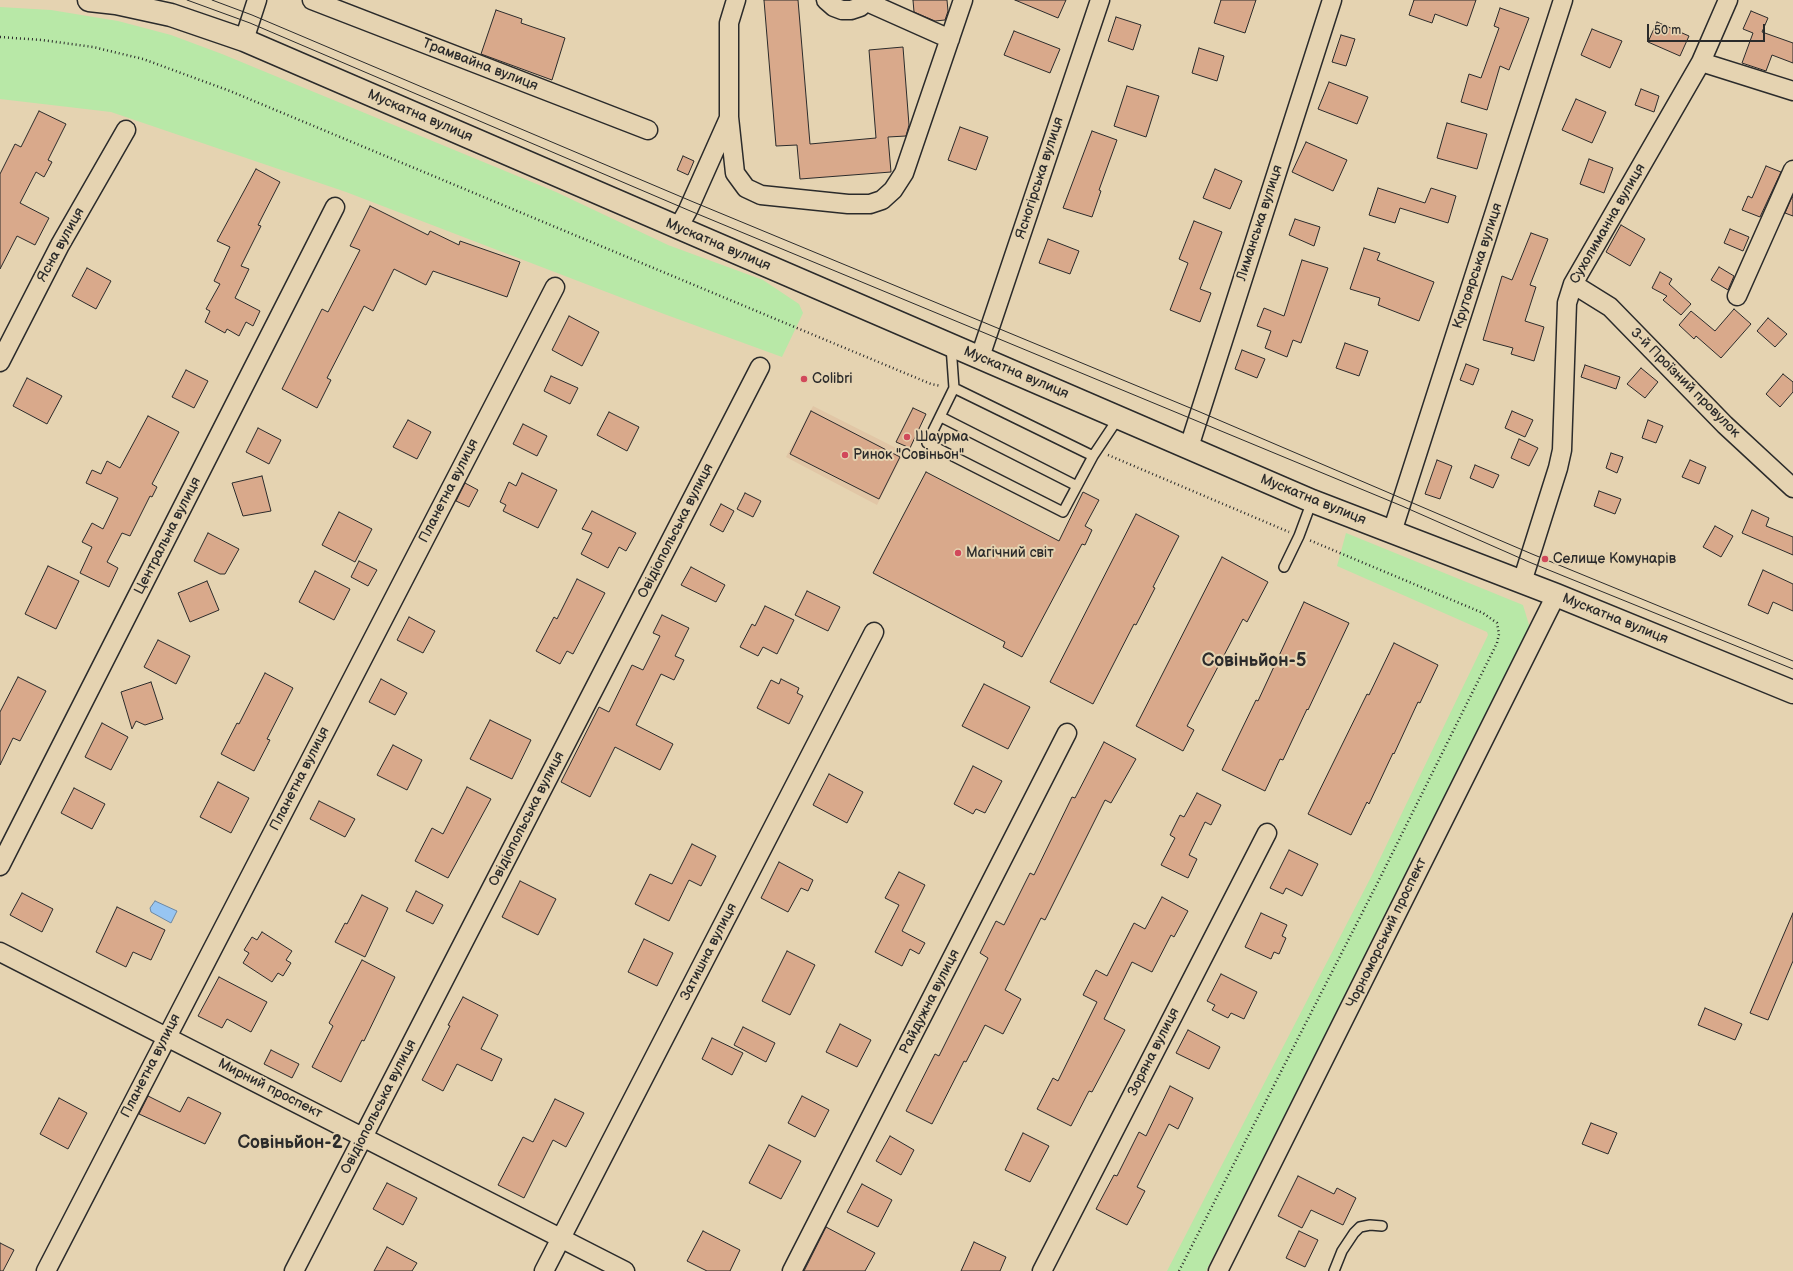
<!DOCTYPE html>
<meta charset="utf-8">
<style>
body{margin:0}
#map{position:relative;width:1793px;height:1271px;overflow:hidden;background:#e5d3b1;font-family:"Balsamiq Sans",sans-serif}
canvas{display:block}
.scale{position:absolute;left:1647px;top:24px;width:118px;height:18px;box-sizing:border-box;border:2px solid #2b2b2b;border-top:0;padding-left:5px;font-size:12px;line-height:14px;white-space:nowrap;color:#2b2b2b;-webkit-text-stroke:3px #e5d3b1;paint-order:stroke}
</style>
<div id="map">
<canvas width="1793" height="1271"></canvas>
<div class="scale">50 m</div>
</div>
<script>
const ctx = document.querySelector('canvas').getContext('2d');
ctx.lineJoin = 'round';
function fillPath(path, color) { ctx.fillStyle = color; ctx.fill(path, 'evenodd'); }
const toPath = rows => new Path2D(rows.map(r => 'M' + r).join(''));
function trace(path, color, width, dash) { ctx.strokeStyle = color; ctx.lineWidth = width; ctx.lineCap = dash ? 'butt' : 'round'; ctx.setLineDash(dash || []); ctx.stroke(path); }
function label(font, color, halo, rows, align = 'center') {
  ctx.font = font + ' "Balsamiq Sans",sans-serif'; ctx.lineWidth = 4; ctx.setLineDash([]); ctx.textBaseline = 'middle'; ctx.strokeStyle = halo; ctx.fillStyle = color; for (const [text, x, y, turn = 0] of rows) {
    ctx.save(); ctx.translate(x, y); ctx.rotate((+turn || 0) * Math.PI / 180); ctx.textAlign = isNaN(turn) ? turn : align; if (halo) ctx.strokeText(text, 0, 0); ctx.fillText(text, 0, 0); ctx.restore();
  }
}
fillPath(toPath([
 [813,406,904,452,877,505,786,457]
]), '#e1c6a6');
fillPath(toPath([
 [0,7,51,10,118,21,171,35,222,54,556,192,668,245,763,280,799,304,803,313,782,357,664,314,346,192,111,112,0,99],
 [1346,533,1523,605,1530,628,1206,1271,1167,1271,1371,877,1488,635,1487,632,1337,566]
]), '#b8e8a7');
const water = toPath([
 [155,901,177,911,171,923,151,912,150,908,155,901]
]);
fillPath(water, '#97c5f2');
trace(water, '#6c87a2', 1);
const building = toPath([
 [764,0,798,0,810,144,876,138,869,50,903,47,909,125,906,136,888,137,891,172,800,179,797,145,776,146,764,0],
 [913,0,947,0,948,11,945,20,935,21,914,12,913,0],
 [1015,0,1066,0,1058,18,1015,0],
 [1221,0,1256,0,1245,33,1214,23,1221,0],
 [1414,0,1476,0,1467,26,1435,14,1432,23,1409,15,1414,0],
 [1500,8,1529,18,1509,70,1500,66,1487,110,1461,102,1469,74,1481,78,1499,28,1494,26,1500,8],
 [496,10,522,19,521,23,565,38,552,80,481,54,496,10],
 [1751,11,1768,18,1762,32,1793,43,1793,63,1772,55,1766,71,1742,63,1753,33,1743,29,1751,11],
 [1116,17,1141,25,1133,50,1108,41,1116,17],
 [1657,22,1689,36,1680,56,1648,42,1657,22],
 [1592,29,1622,41,1610,68,1581,55,1592,29],
 [1014,31,1060,49,1050,73,1004,55,1014,31],
 [1341,35,1355,39,1346,66,1332,62,1341,35],
 [1199,48,1224,56,1217,81,1192,73,1199,48],
 [1329,82,1368,97,1357,124,1318,109,1329,82],
 [1127,86,1159,96,1146,137,1114,126,1127,86],
 [1641,89,1659,96,1654,112,1635,105,1641,89],
 [1576,99,1606,112,1592,143,1562,130,1576,99],
 [39,111,66,124,48,160,52,162,44,177,36,172,20,203,49,218,35,245,17,236,0,269,0,174,15,144,21,147,39,111],
 [1447,123,1487,134,1477,169,1437,158,1447,123],
 [960,127,988,137,976,170,948,160,960,127],
 [1092,131,1117,140,1099,190,1101,191,1092,217,1063,208,1092,131],
 [1306,142,1347,160,1333,191,1292,172,1306,142],
 [683,156,694,161,688,175,677,170,683,156],
 [1589,159,1613,168,1604,193,1580,184,1589,159],
 [1766,166,1781,172,1760,217,1742,210,1748,196,1752,198,1766,166],
 [256,169,280,182,258,225,261,226,241,266,249,269,235,298,260,311,253,326,246,322,239,336,227,329,225,333,205,322,210,311,206,309,220,284,214,281,230,247,217,241,256,169],
 [1215,169,1242,181,1230,209,1203,198,1215,169],
 [1378,188,1425,203,1431,188,1456,196,1448,223,1400,208,1395,223,1369,215,1378,188],
 [1792,197,1793,197,1793,216,1785,213,1792,197],
 [370,206,428,235,430,231,459,245,460,241,520,262,507,297,433,271,426,285,394,269,373,311,364,306,327,378,331,380,317,408,282,389,322,309,328,312,360,250,350,246,370,206],
 [1295,219,1320,227,1314,246,1289,235,1295,219],
 [1194,221,1222,232,1200,289,1211,293,1200,322,1170,310,1188,263,1179,259,1194,221],
 [1621,225,1645,239,1630,266,1606,252,1621,225],
 [1730,229,1749,237,1743,251,1724,243,1730,229],
 [1531,233,1548,239,1530,285,1536,287,1525,321,1544,327,1534,361,1511,354,1513,348,1483,340,1502,276,1512,280,1531,233],
 [1048,239,1079,251,1070,274,1039,263,1048,239],
 [1364,248,1380,253,1377,260,1434,282,1419,321,1378,305,1380,298,1350,289,1364,248],
 [1302,260,1328,268,1301,343,1293,340,1287,357,1265,348,1271,331,1257,326,1264,308,1284,316,1302,260],
 [1719,267,1734,276,1728,290,1711,280,1719,267],
 [87,268,111,281,96,309,72,296,87,268],
 [1660,272,1672,279,1669,284,1691,304,1681,315,1663,300,1667,296,1652,288,1660,272],
 [1734,309,1751,324,1721,358,1696,336,1694,339,1679,325,1691,311,1715,331,1734,309],
 [569,316,599,332,582,366,552,350,569,316],
 [1768,318,1787,334,1775,347,1757,331,1768,318],
 [1345,343,1368,351,1359,376,1336,368,1345,343],
 [1242,350,1265,359,1257,378,1235,369,1242,350],
 [1466,364,1479,369,1473,385,1460,380,1466,364],
 [1585,365,1620,377,1616,389,1581,377,1585,365],
 [1641,368,1658,382,1645,398,1627,384,1641,368],
 [186,370,208,381,194,408,172,397,186,370],
 [1783,374,1793,382,1793,392,1780,407,1766,394,1783,374],
 [551,376,578,388,570,404,544,391,551,376],
 [27,378,62,396,47,424,13,406,27,378],
 [913,408,926,414,910,448,896,442,913,408],
 [811,411,900,457,879,499,790,454,811,411],
 [1512,411,1533,420,1525,437,1505,428,1512,411],
 [609,412,639,427,627,451,597,435,609,412],
 [148,416,179,432,152,484,157,487,152,497,150,496,130,536,122,533,107,562,118,568,109,587,80,573,92,547,82,542,92,523,103,529,118,498,86,483,92,470,101,474,107,461,120,468,148,416],
 [408,420,431,432,417,459,393,447,408,420],
 [1648,420,1663,426,1656,443,1642,438,1648,420],
 [523,424,547,436,537,456,513,444,523,424],
 [258,428,281,440,269,464,246,452,258,428],
 [1519,439,1538,448,1529,466,1511,458,1519,439],
 [1611,453,1623,457,1617,473,1606,468,1611,453],
 [1437,460,1452,466,1440,499,1425,494,1437,460],
 [1690,460,1706,467,1699,484,1682,477,1690,460],
 [1475,465,1499,475,1493,488,1470,478,1475,465],
 [926,472,1059,541,1083,492,1099,500,1085,526,1092,530,1085,545,1082,544,1022,657,1003,647,1005,642,873,573,926,472],
 [522,473,557,490,538,528,503,511,506,505,500,502,509,482,516,486,522,473],
 [262,476,271,511,243,516,232,483,262,476],
 [465,483,478,490,469,507,456,501,465,483],
 [1599,491,1621,499,1615,514,1594,506,1599,491],
 [745,493,761,501,753,517,737,509,745,493],
 [721,504,734,511,723,532,710,525,721,504],
 [1752,510,1769,518,1766,526,1793,537,1793,555,1742,533,1752,510],
 [592,511,636,533,626,551,619,547,608,568,581,554,592,533,582,529,592,511],
 [339,512,372,529,355,562,322,545,339,512],
 [1136,514,1179,536,1153,587,1155,588,1136,625,1134,624,1093,704,1050,682,1136,514],
 [1715,526,1733,536,1721,557,1703,547,1715,526],
 [208,533,239,549,225,574,220,574,194,561,208,533],
 [1222,557,1268,582,1247,622,1243,619,1187,726,1194,730,1183,751,1136,726,1222,557],
 [359,561,377,570,368,586,351,577,359,561],
 [48,566,79,581,56,629,25,614,48,566],
 [691,567,725,585,716,602,681,585,691,567],
 [1763,570,1793,584,1793,611,1773,602,1768,614,1748,605,1763,570],
 [315,571,350,589,334,620,299,602,315,571],
 [577,579,605,593,573,654,567,651,560,664,536,651,554,617,557,619,577,579],
 [207,581,219,610,190,622,178,593,207,581],
 [807,591,840,607,828,631,795,615,807,591],
 [1304,602,1349,623,1308,710,1307,709,1283,760,1280,759,1265,791,1222,770,1256,700,1258,701,1304,602],
 [765,606,794,620,777,654,763,647,758,656,740,647,752,624,755,626,765,606],
 [662,615,689,628,675,656,684,660,674,680,661,674,636,725,673,744,660,770,615,747,590,797,561,782,599,707,609,712,632,665,643,670,660,636,653,633,662,615],
 [409,617,435,631,423,653,397,640,409,617],
 [158,640,190,656,176,684,144,667,158,640],
 [1394,643,1438,665,1420,703,1418,702,1394,754,1393,753,1369,804,1367,802,1351,835,1308,814,1367,694,1369,695,1394,643],
 [265,673,293,688,267,739,270,740,254,771,221,754,237,723,239,724,265,673],
 [18,677,46,691,20,741,13,738,0,765,0,712,18,677],
 [381,679,407,693,395,715,369,702,381,679],
 [781,679,799,688,797,693,803,696,789,724,757,708,771,680,779,684,781,679],
 [151,682,163,719,145,725,136,721,132,729,121,692,151,682],
 [984,684,1030,707,1008,749,962,726,984,684],
 [490,720,531,740,512,779,470,759,490,720],
 [102,723,128,737,111,770,85,757,102,723],
 [1104,742,1136,759,1111,803,1105,800,1045,920,1041,918,1005,990,1021,999,1003,1034,985,1025,966,1062,964,1061,932,1124,906,1111,935,1054,939,1056,988,958,980,953,996,921,1004,925,1030,873,1034,875,1072,797,1075,798,1104,742],
 [393,745,422,760,407,790,377,775,393,745],
 [973,766,1002,781,985,813,976,809,973,814,954,804,973,766],
 [829,774,863,792,847,823,813,805,829,774],
 [218,782,249,798,231,833,200,817,218,782],
 [467,787,491,799,448,878,415,861,432,828,443,834,467,787],
 [74,788,105,804,92,829,61,813,74,788],
 [1197,793,1221,805,1211,825,1205,822,1189,855,1197,859,1188,878,1161,865,1175,838,1170,835,1180,815,1184,817,1197,793],
 [319,801,355,819,345,837,310,819,319,801],
 [692,844,716,856,701,886,689,880,669,921,635,904,650,874,672,884,692,844],
 [1289,850,1318,864,1302,896,1286,888,1283,894,1270,888,1289,850],
 [779,862,813,880,808,891,801,888,788,912,761,898,779,862],
 [899,872,925,885,902,931,925,943,919,954,910,949,902,966,875,952,899,905,885,898,899,872],
 [520,881,556,899,538,935,502,917,520,881],
 [416,891,443,905,433,924,406,911,416,891],
 [22,893,53,909,42,932,10,915,22,893],
 [362,895,388,908,365,957,335,942,345,923,347,924,362,895],
 [1162,897,1188,911,1174,937,1171,935,1152,972,1132,962,1104,1019,1125,1030,1092,1092,1089,1091,1071,1126,1037,1109,1053,1078,1058,1081,1097,1002,1083,995,1096,970,1107,976,1134,923,1145,929,1162,897],
 [117,907,165,930,151,960,133,952,126,967,96,952,117,907],
 [1261,913,1287,925,1282,936,1286,938,1279,954,1274,952,1271,959,1245,947,1261,913],
 [1793,913,1793,961,1768,1020,1750,1013,1793,913],
 [262,932,292,951,286,960,291,963,283,976,278,973,272,982,243,963,249,953,244,950,252,937,257,940,262,932],
 [644,939,673,953,657,986,628,972,644,939],
 [787,951,815,965,790,1015,762,1001,787,951],
 [362,960,395,977,364,1041,362,1040,341,1082,312,1067,333,1026,329,1023,362,960],
 [1221,974,1257,992,1244,1019,1231,1013,1228,1018,1212,1010,1215,1005,1207,1001,1221,974],
 [219,977,267,1002,251,1032,227,1019,222,1028,198,1016,219,977],
 [463,997,498,1015,481,1049,502,1059,492,1081,457,1064,443,1091,422,1080,450,1026,448,1025,463,997],
 [1705,1008,1742,1024,1735,1040,1698,1025,1705,1008],
 [840,1024,871,1040,857,1067,826,1052,840,1024],
 [743,1027,775,1043,766,1062,734,1045,743,1027],
 [1188,1030,1220,1047,1209,1069,1176,1053,1188,1030],
 [712,1038,743,1053,732,1075,702,1059,712,1038],
 [271,1050,299,1064,292,1078,264,1064,271,1050],
 [1170,1086,1193,1098,1178,1129,1169,1124,1137,1187,1145,1191,1127,1225,1096,1209,1114,1175,1117,1176,1139,1132,1146,1136,1170,1086],
 [148,1096,180,1112,188,1097,221,1113,205,1144,139,1114,148,1096],
 [802,1096,829,1110,815,1137,788,1123,802,1096],
 [59,1098,87,1113,68,1149,40,1134,59,1098],
 [555,1099,584,1113,566,1147,553,1140,524,1198,498,1185,523,1137,533,1142,555,1099],
 [1591,1123,1617,1133,1608,1154,1582,1144,1591,1123],
 [1023,1133,1049,1146,1030,1182,1005,1170,1023,1133],
 [890,1136,914,1150,901,1175,876,1161,890,1136],
 [769,1145,801,1161,781,1199,749,1183,769,1145],
 [1298,1176,1334,1194,1337,1188,1356,1198,1343,1225,1311,1210,1302,1228,1278,1216,1298,1176],
 [387,1183,417,1198,403,1225,373,1209,387,1183],
 [862,1184,892,1200,878,1227,847,1212,862,1184],
 [826,1227,875,1253,865,1271,804,1271,826,1227],
 [703,1231,740,1250,730,1271,707,1271,687,1261,703,1231],
 [1299,1231,1318,1240,1305,1267,1286,1258,1299,1231],
 [974,1242,1006,1257,1000,1271,961,1271,974,1242],
 [0,1243,14,1250,3,1271,0,1271,0,1243],
 [387,1247,417,1263,412,1271,374,1271,387,1247]
]);
fillPath(building, '#d9a98b');
trace(building, '#2b2b2b', 1);
const service = toPath([
 [951,346,954,388,927,443,1063,512,1093,456,1119,417],
 [954,388,1093,456],
 [941,417,1077,486],
 [1284,567,1299,536,1312,501],
 [1334,1271,1342,1251,1354,1233,1360,1227,1370,1225,1382,1226]
]);
const minor = toPath([
 [312,0,648,130],
 [736,0,729,23,729,117,735,173,746,188,761,195,848,204,870,204,882,200,893,190,904,173,963,0],
 [826,0,834,7,842,10,851,10,860,7,868,0],
 [867,2,950,39],
 [244,40,257,0],
 [1701,62,1793,91],
 [678,228,688,210,729,118],
 [1573,284,1610,307,1725,425,1793,488],
 [1737,296,1793,170],
 [980,357,1100,0],
 [0,362,60,245,126,130],
 [1189,447,1332,0],
 [1392,532,1563,0],
 [1522,582,1558,468,1562,450,1567,303,1573,284,1701,62,1728,0],
 [0,866,335,207],
 [0,952,625,1271],
 [46,1271,555,287],
 [294,1271,760,367],
 [544,1271,874,632],
 [792,1271,1067,733],
 [1042,1271,1267,833],
 [1218,1271,1556,595]
]);
const tertiary = toPath([
 [89,0,116,3,171,15,244,40,1312,501,1556,595,1793,692]
]);
trace(service, '#2b2b2b', 12);
trace(minor, '#2b2b2b', 21);
trace(tertiary, '#2b2b2b', 25);
trace(toPath([
 [0,37,42,40,93,47,143,59,230,91,931,384,941,386],
 [1108,455,1289,532],
 [1179,1271,1379,880,1497,643,1499,634,1497,623,1483,613,1309,540]
]), '#2b2b2b', 2.5, [1, 3]);
trace(service, '#e5d3b1', 9);
trace(minor, '#e5d3b1', 18);
trace(tertiary, '#e5d3b1', 22);
trace(toPath([
 [187,0,250,23,688,210,1402,506,1529,562,1793,669],
 [212,0,252,15,691,201,1200,412,1532,554,1793,661]
]), '#2b2b2b', 1);
for (const [x, y, r, color] of [
 [804,379,4,"#d1495b"],
 [907,437,4,"#d1495b"],
 [845,455,4,"#d1495b"],
 [958,553,4,"#d1495b"],
 [1545,559,4,"#d1495b"]
]) { const dot = new Path2D(); dot.arc(x, y, r, 0, 2 * Math.PI); ctx.fillStyle = color; ctx.fill(dot); trace(dot, '#e5d3b1', 1.5); }
label('14px', '#2b2b2b', '#e5d3b1', [
 ["Трамвайна вулиця",480,65,21],
 ["Мускатна вулиця",420,116,23],
 ["Ясногірська вулиця",1040,178,-72],
 ["Лиманська вулиця",1260,223,-72],
 ["Сухолиманна вулиця",1608,224,-60],
 ["Ясна вулиця",61,245,-61],
 ["Мускатна вулиця",718,245,23],
 ["Крутоярська вулиця",1478,266,-72],
 ["Мускатна вулиця",1016,373,23],
 ["3-й Проїзний провулок",1685,383,45],
 ["Планетна вулиця",449,491,-63],
 ["Мускатна вулиця",1313,500,22],
 ["Овідіопольська вулиця",676,531,-63],
 ["Центральна вулиця",168,536,-63],
 ["Мускатна вулиця",1615,619,22],
 ["Планетна вулиця",300,779,-63],
 ["Овідіопольська вулиця",527,819,-63],
 ["Чорноморський проспект",1387,933,-64],
 ["Затишна вулиця",709,952,-63],
 ["Райдужна вулиця",930,1002,-63],
 ["Зоряна вулиця",1154,1052,-63],
 ["Планетна вулиця",151,1066,-63],
 ["Мирний проспект",270,1089,27],
 ["Овідіопольська вулиця",379,1107,-63]
]);
label('14px', '#2b2b2b', '#e5d3b1', [
 ["Colibri",812,379],
 ["Шаурма",915,437],
 ["Ринок \"Совіньон\"",853,455],
 ["Магічний світ",966,553],
 ["Селище Комунарів",1553,559]
], 'left');
label('bold 18px', '#2b2b2b', '#e5d3b1', [
 ["Совіньйон-5",1254,661],
 ["Совіньйон-2",290,1143]
]);
</script>
